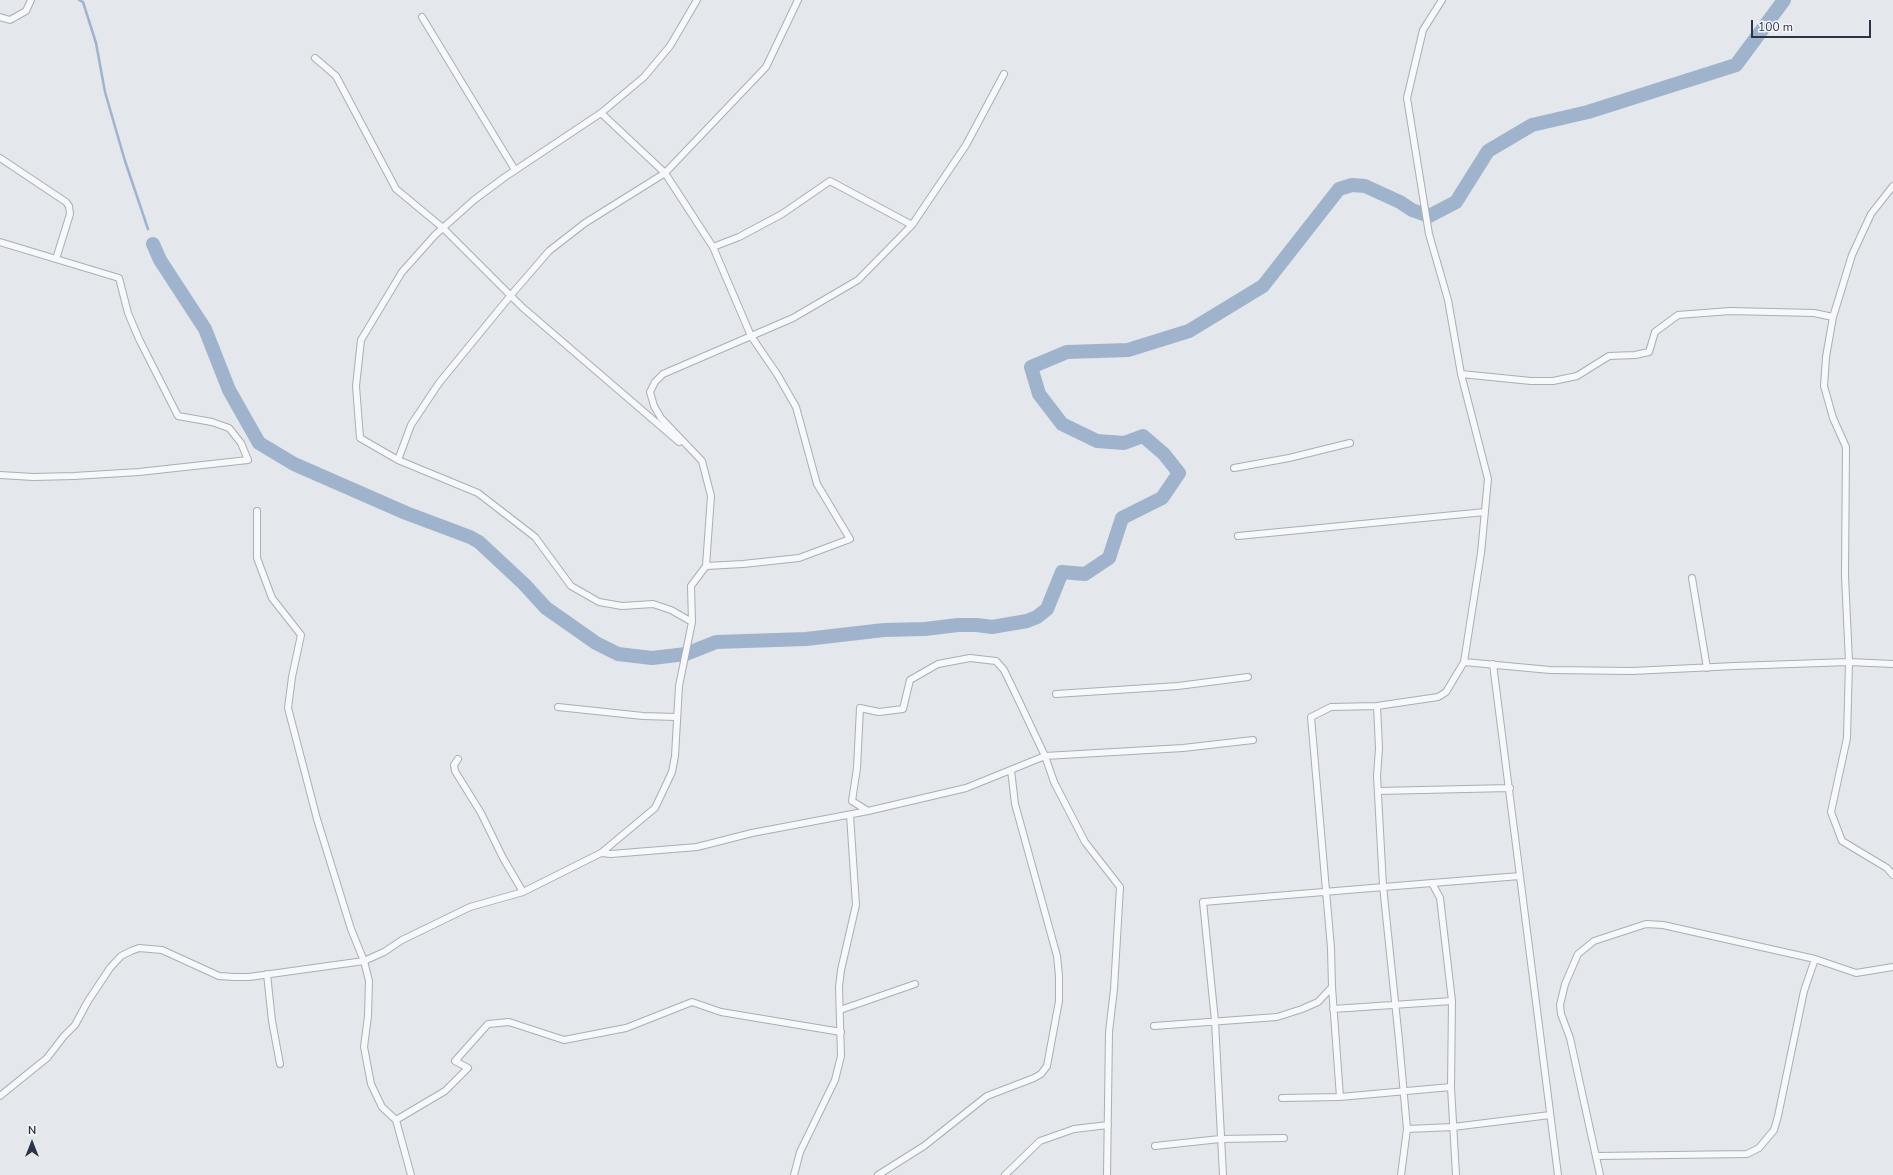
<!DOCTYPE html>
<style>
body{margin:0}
#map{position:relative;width:1893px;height:1175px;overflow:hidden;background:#e4e7ec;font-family:"Nunito Sans",sans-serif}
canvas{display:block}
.north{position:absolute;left:12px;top:1123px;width:40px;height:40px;-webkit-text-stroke:3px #f4f6f9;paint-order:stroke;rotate:0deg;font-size:11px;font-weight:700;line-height:16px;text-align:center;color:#2b3445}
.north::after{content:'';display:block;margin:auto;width:14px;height:18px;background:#2b3445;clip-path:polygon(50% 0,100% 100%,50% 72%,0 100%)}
.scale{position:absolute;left:1751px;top:20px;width:120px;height:18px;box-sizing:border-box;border:2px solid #2b3445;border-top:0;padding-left:5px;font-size:12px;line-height:14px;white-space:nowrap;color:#2b3445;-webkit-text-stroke:3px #f4f6f9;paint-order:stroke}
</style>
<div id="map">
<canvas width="1893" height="1175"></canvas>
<div class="north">N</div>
<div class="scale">100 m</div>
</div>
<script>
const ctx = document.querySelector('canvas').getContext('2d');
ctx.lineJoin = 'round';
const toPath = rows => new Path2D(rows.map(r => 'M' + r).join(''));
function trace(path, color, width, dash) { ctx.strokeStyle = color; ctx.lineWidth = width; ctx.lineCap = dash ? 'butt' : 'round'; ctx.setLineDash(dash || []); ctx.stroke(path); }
trace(toPath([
 [79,0,83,2,96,43,105,92,125,161,148,229]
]), '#9fb4cc', 2.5);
trace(toPath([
 [153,244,160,260,205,329,229,390,259,443,294,464,406,513,470,537,479,542,524,584,546,608,596,643,618,654,652,658,686,654,716,642,806,639,884,630,925,629,958,625,977,625,992,627,1027,621,1037,617,1047,609,1062,572,1085,574,1109,558,1122,518,1162,498,1179,473,1164,454,1143,436,1124,443,1097,441,1062,424,1039,394,1031,367,1067,352,1128,350,1189,331,1263,286,1339,189,1352,185,1365,186,1400,202,1412,210,1429,216,1456,202,1488,151,1532,125,1588,112,1736,65,1784,0]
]), '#9fb4cc', 14);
const minor = toPath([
 [1442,0,1423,30,1407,98,1429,234,1448,300,1461,374,1488,479,1481,553,1464,662,1550,670,1632,671,1735,666,1849,662,1893,664],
 [0,17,10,20,26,11,31,0],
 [422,17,515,170],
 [315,58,336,76,396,189,443,228,522,307,679,442],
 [601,113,665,173,713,247,751,336,777,374,796,407,817,484,850,539,799,558,743,564,706,566],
 [0,158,66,202,69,206,70,214,56,259],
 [1893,186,1871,214,1852,255,1833,317,1826,357,1824,386,1833,418,1846,447,1845,576,1849,662,1847,738,1831,812,1842,841,1887,868,1893,875],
 [0,242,119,278,128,313,139,339,178,416,212,422,229,428,241,443,248,460,139,472,74,476,33,477,0,475],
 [713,247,739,237,782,214,830,181,912,225],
 [1461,374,1531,381,1553,381,1577,376,1609,356,1635,355,1649,352,1655,332,1678,315,1730,311,1814,313,1833,317],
 [398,460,411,425,439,383,511,295,549,251,585,223,665,173,766,67,798,0],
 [1234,468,1289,458,1350,443],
 [1238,536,1485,512],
 [1692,578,1707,668],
 [692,622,691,586,706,566,711,496,702,461,661,418,654,406,650,392,655,382,663,374,793,318,858,280,912,225,966,145,1004,74],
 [1493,664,1558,1175],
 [1056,694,1178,686,1248,677],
 [1377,706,1379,748,1377,776,1383,886,1399,1040,1407,1129,1401,1175],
 [558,707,643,716,676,717],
 [458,759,454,765,455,771,481,813,503,858,523,892],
 [1378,791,1510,788],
 [868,811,852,801,857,768,860,708,879,712,903,709,910,680,938,664,970,658,996,661,1004,670,1018,699,1045,756,1054,782,1085,842,1120,887,1114,989,1109,1032,1107,1175],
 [601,853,611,854,697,847,752,833,868,811,966,788,1045,756,1183,748,1253,740],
 [1432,883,1520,876],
 [267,974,272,1021,280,1064],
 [1333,1009,1452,1001],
 [840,1010,915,984],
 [1154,1026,1277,1017,1302,1009,1318,1002,1332,987],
 [0,1096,47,1058,64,1036,75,1025,88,1001,110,968,121,956,131,951,139,948,162,950,219,976,234,977,249,977,364,961,351,929,317,819,288,708,292,677,301,635,272,598,257,558,257,511],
 [1340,1097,1332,987,1331,948,1311,717,1331,707,1377,706,1438,697,1446,692,1464,662],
 [1282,1098,1340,1097,1451,1087],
 [396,1120,445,1091,468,1068,455,1061,488,1024,509,1022,564,1040,626,1028,692,1002,721,1012,841,1032],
 [1407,1129,1453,1127,1550,1115],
 [1155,1146,1220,1139,1284,1138],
 [1597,1156,1747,1154,1759,1148,1774,1130,1778,1116,1804,991,1815,959],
 [411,1175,396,1120,382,1107,371,1084,364,1047,368,1016,369,981,364,961,384,952,402,940,470,907,523,892,601,853,655,808,672,772,675,756,679,686,692,622,671,610,653,604,622,606,599,602,571,586,535,537,478,493,398,460,360,438,356,386,361,340,402,272,435,235,474,200,505,177,601,113,644,77,670,46,697,0],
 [794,1175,800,1152,835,1080,841,1056,839,987,841,970,856,905,850,815],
 [878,1175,924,1146,987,1096,1034,1078,1041,1074,1047,1066,1059,1001,1059,976,1057,956,1015,804,1011,770],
 [1005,1175,1040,1141,1074,1129,1108,1125],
 [1223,1175,1215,1021,1203,902,1432,883,1440,898,1452,1001,1451,1087,1456,1175],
 [1600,1175,1570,1038,1561,1014,1560,1005,1565,984,1578,954,1594,941,1646,924,1663,925,1815,959,1856,973,1893,967]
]);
trace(minor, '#a9aeb7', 8);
trace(minor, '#f7f8fa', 6);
</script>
